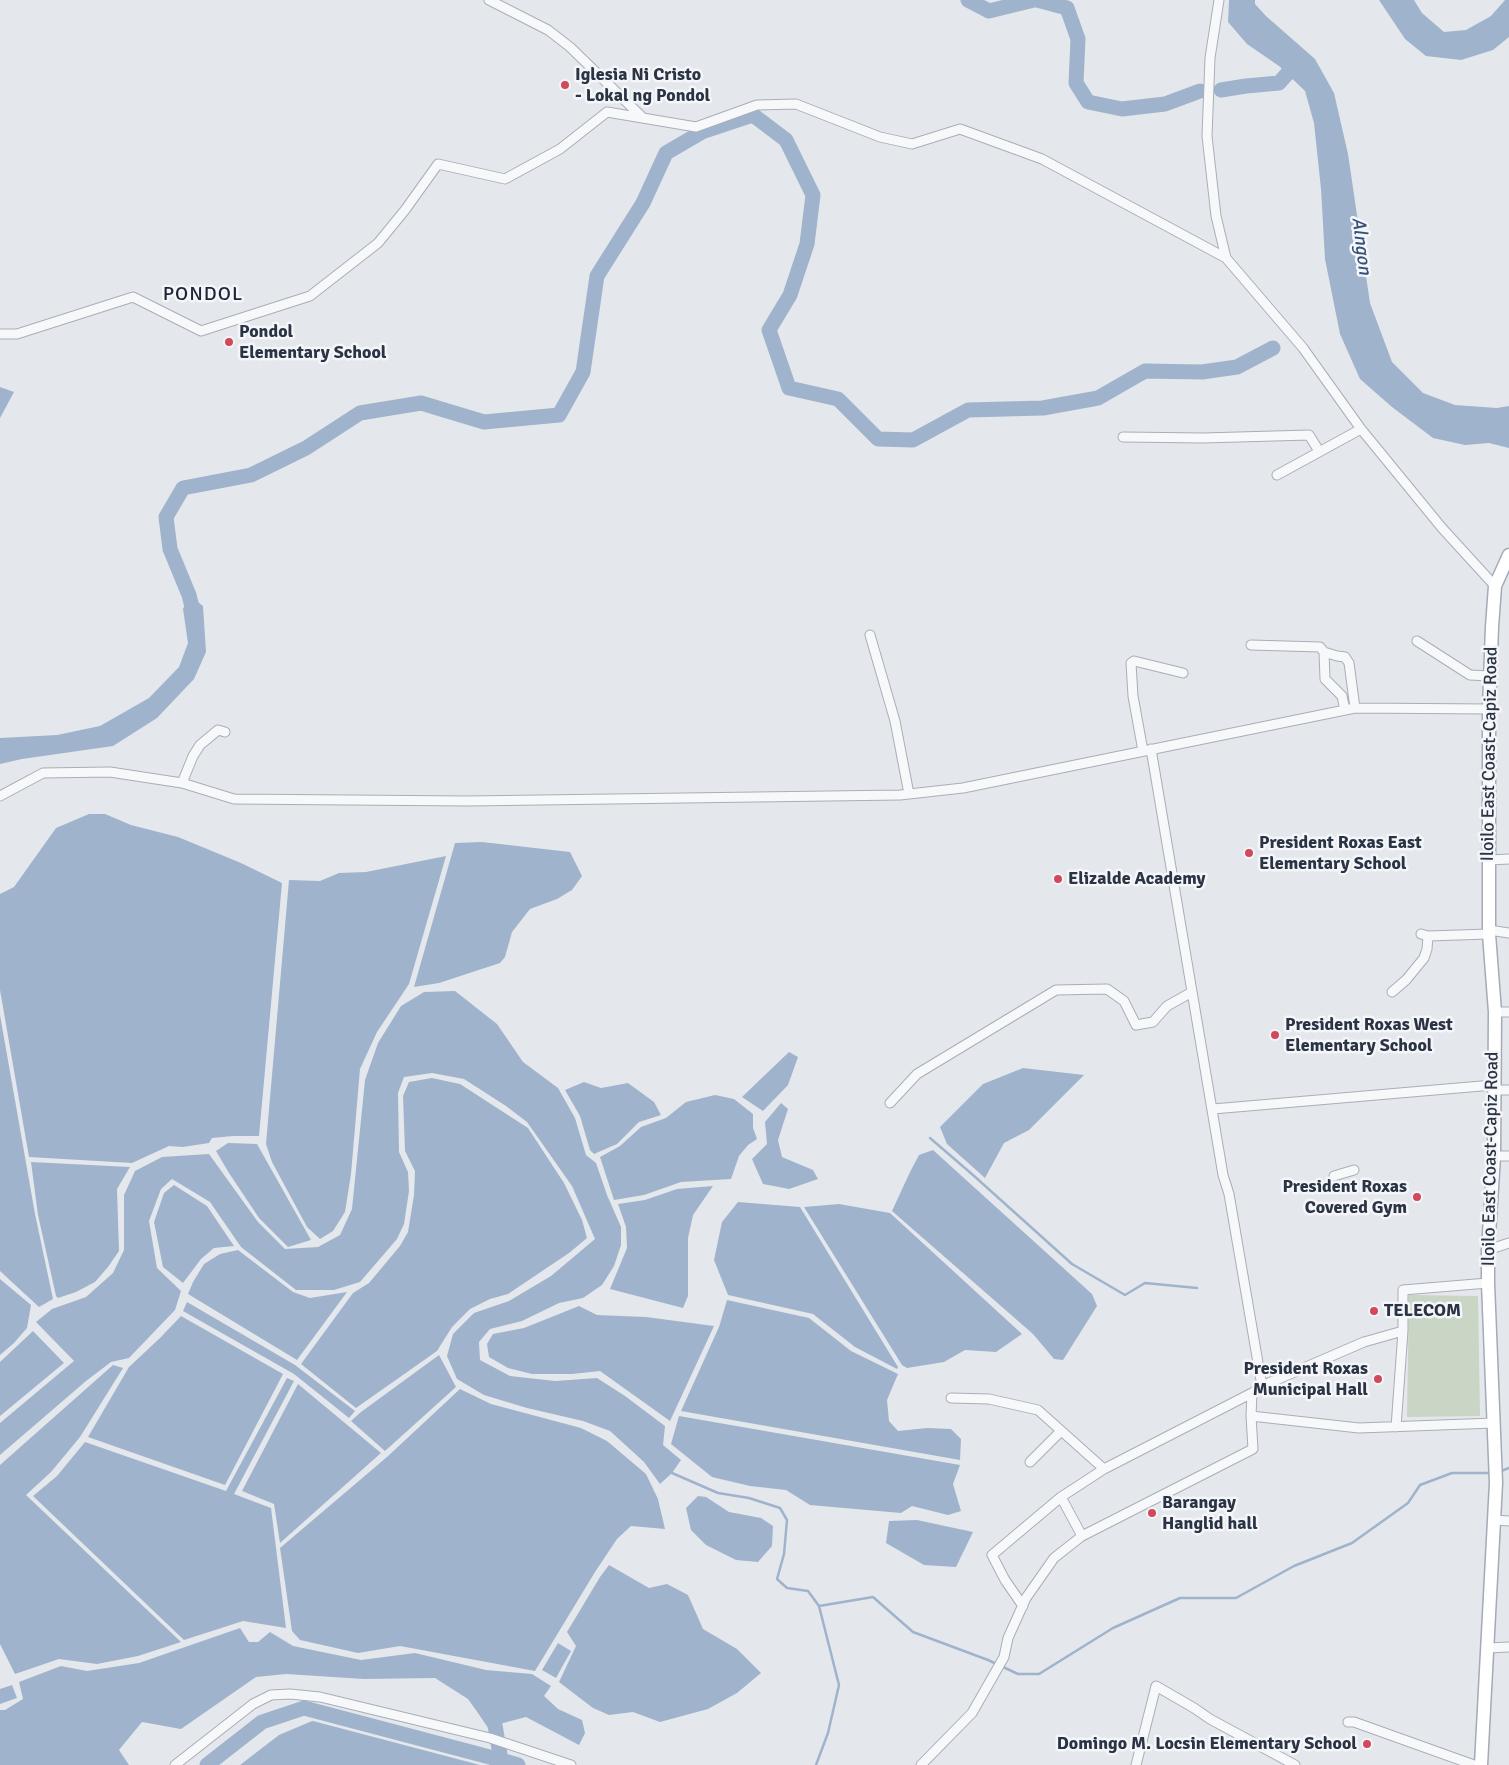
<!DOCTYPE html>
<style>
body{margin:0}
canvas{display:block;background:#e4e7ec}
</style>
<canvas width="1509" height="1765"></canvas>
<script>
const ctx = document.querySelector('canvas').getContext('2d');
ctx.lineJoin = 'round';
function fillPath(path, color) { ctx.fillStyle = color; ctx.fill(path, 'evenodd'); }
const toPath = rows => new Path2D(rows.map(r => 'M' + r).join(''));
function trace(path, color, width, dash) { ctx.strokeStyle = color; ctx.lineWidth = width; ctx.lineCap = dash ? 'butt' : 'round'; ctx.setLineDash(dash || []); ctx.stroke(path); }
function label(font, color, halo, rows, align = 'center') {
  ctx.font = font + ' Signika,sans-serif'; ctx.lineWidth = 5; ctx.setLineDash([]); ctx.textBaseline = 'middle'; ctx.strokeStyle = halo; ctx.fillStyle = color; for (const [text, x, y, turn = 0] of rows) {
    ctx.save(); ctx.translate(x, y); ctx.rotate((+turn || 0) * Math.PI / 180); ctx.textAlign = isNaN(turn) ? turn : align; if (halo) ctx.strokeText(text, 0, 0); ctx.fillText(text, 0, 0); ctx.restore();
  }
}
fillPath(toPath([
 [1409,1295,1478,1296,1480,1416,1407,1417]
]), '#c9d6c5');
fillPath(toPath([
 [1229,0,1255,0,1255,4,1266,16,1315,59,1334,93,1348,154,1370,303,1392,362,1423,393,1455,405,1497,408,1509,406,1509,448,1489,443,1465,445,1433,438,1392,407,1360,379,1340,334,1325,259,1321,189,1314,123,1305,91,1279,66,1247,44,1228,22],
 [1379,0,1414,0,1422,13,1444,32,1466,30,1491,16,1505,0,1509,0,1509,37,1493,50,1461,60,1426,56,1405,39],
 [0,387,14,392,0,418],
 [189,595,203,606,206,652,194,679,157,718,113,746,22,759,0,764,0,738,57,735,100,726,149,698,179,667,188,643,183,609],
 [89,814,105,814,131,825,178,837,241,863,282,883,259,1136,233,1136,212,1138,209,1143,183,1147,169,1146,132,1163,29,1157,0,990,0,894,14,887,56,828],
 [482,842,570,852,582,876,572,890,557,899,530,909,512,932,505,957,500,963,439,983,414,987,455,843],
 [446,856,409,984,377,1032,360,1069,351,1174,345,1212,333,1231,320,1239,307,1227,272,1162,266,1144,289,880,320,881,339,873,366,872],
 [455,991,497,1024,523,1062,558,1088,575,1118,586,1155,596,1163,607,1195,621,1227,621,1245,614,1266,602,1285,583,1298,559,1303,522,1321,490,1329,479,1342,480,1360,510,1376,555,1381,597,1378,625,1396,665,1426,663,1445,681,1460,672,1473,660,1484,644,1462,610,1431,583,1421,527,1408,484,1395,457,1379,447,1356,453,1334,474,1313,509,1301,551,1276,595,1239,572,1186,527,1122,506,1106,464,1079,432,1073,404,1077,398,1093,399,1152,408,1172,409,1191,404,1224,397,1239,360,1282,334,1290,296,1290,241,1247,210,1202,172,1179,161,1189,149,1221,157,1268,181,1291,175,1310,129,1358,111,1362,86,1381,0,1455,0,1423,74,1361,36,1322,52,1309,86,1297,113,1273,124,1250,124,1195,135,1171,162,1157,209,1154,258,1222,285,1249,318,1247,340,1235,352,1209,365,1080,378,1043,401,1006,424,992],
 [0,1015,35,1214,53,1299,39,1307,0,1271],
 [789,1052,798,1057,788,1085,763,1111,742,1097],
 [1023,1068,1084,1075,1029,1130,1004,1143,985,1178,947,1144,940,1127,983,1084],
 [432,1078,460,1084,528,1128,564,1183,582,1220,587,1238,569,1253,508,1294,490,1299,470,1309,452,1327,437,1351,356,1408,301,1364,353,1293,369,1283,400,1246,408,1232,414,1195,415,1171,405,1151,403,1096,409,1082],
 [584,1082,601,1088,628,1083,654,1102,661,1115,639,1122,617,1144,594,1154,590,1150,580,1116,565,1090],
 [715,1095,734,1099,753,1114,753,1128,757,1139,748,1145,739,1156,731,1179,681,1182,644,1195,614,1200,600,1157,620,1146,641,1127,666,1118,686,1102],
 [781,1103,788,1109,778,1140,782,1157,813,1170,818,1179,789,1189,763,1184,752,1159,767,1144,765,1122],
 [228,1143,257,1144,311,1240,288,1247,259,1218,229,1173,216,1151],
 [933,1150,1092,1294,1097,1306,1063,1360,1054,1359,1033,1334,892,1211,910,1172,919,1155],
 [31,1162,130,1167,117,1189,119,1251,108,1267,95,1282,76,1292,58,1298,56,1296,38,1215],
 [174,1185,207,1206,234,1246,214,1248,201,1259,183,1283,163,1267,154,1222,164,1193],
 [713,1186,693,1215,688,1238,688,1296,683,1308,610,1289,627,1248,626,1227,618,1204,645,1200,677,1189],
 [738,1202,800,1207,898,1367,897,1369,855,1347,813,1314,728,1295,714,1260,722,1222],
 [839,1204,890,1213,1022,1334,996,1352,965,1350,944,1362,907,1368,902,1365,804,1207],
 [238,1250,293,1292,310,1298,347,1292,297,1360,188,1294,193,1282,204,1264,220,1254],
 [0,1279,31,1305,27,1328,14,1343,0,1355],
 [727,1300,809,1318,851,1351,898,1374,887,1400,889,1421,898,1431,927,1428,951,1429,961,1439,960,1460,681,1411,719,1327],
 [187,1302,295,1365,355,1411,349,1418,294,1374,183,1311],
 [579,1306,597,1315,646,1317,714,1326,670,1421,600,1371,572,1374,532,1374,508,1368,489,1357,487,1344,493,1334,524,1328],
 [181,1316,283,1374,225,1485,88,1437,129,1367,160,1338],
 [33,1331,64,1363,0,1416,0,1362],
 [439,1355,456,1387,385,1451,351,1421,361,1412],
 [113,1365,123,1368,80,1437,51,1472,26,1495,181,1642,138,1656,97,1664,59,1659,15,1674,0,1644,0,1465],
 [287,1378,294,1381,234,1494,271,1508,286,1628,243,1621,184,1640,33,1496,57,1476,85,1442,226,1491],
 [298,1384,381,1453,280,1543,274,1504,242,1491],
 [460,1389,491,1404,581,1428,607,1441,646,1474,658,1499,665,1529,631,1526,617,1539,595,1572,535,1671,400,1646,358,1653,300,1640,292,1631,280,1548,387,1457],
 [679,1416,960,1465,953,1484,961,1511,948,1515,912,1506,901,1513,810,1505,786,1490,750,1486,712,1477,671,1444],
 [698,1496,706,1497,729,1512,761,1518,773,1526,772,1546,758,1562,736,1560,706,1545,691,1530,686,1508],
 [917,1520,973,1532,956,1567,924,1565,886,1543,889,1521],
 [609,1565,649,1588,667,1584,688,1595,703,1629,737,1649,761,1673,737,1693,708,1709,660,1722,633,1712,609,1715,593,1708,559,1682,576,1646,567,1632,600,1577],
 [240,1628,249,1642,258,1642,270,1632,293,1646,361,1660,415,1653,486,1670,532,1674,551,1686,544,1696,558,1709,582,1720,585,1733,579,1745,526,1717,488,1727,468,1699,435,1678,364,1679,286,1674,256,1677,181,1729,142,1722,119,1750,129,1765,0,1765,0,1710,5,1710,23,1699,19,1682,61,1666,87,1671,139,1663],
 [558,1643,571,1651,556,1678,542,1670],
 [12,1685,17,1698,0,1704,0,1689],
 [312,1721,313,1721,480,1765,240,1765,279,1735]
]), '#9fb4cc');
trace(toPath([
 [930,1138,973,1175,1072,1264,1125,1295,1145,1283,1197,1288],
 [1499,1472,1509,1468],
 [672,1473,718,1493,749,1498,780,1508,787,1520,784,1554,777,1579,787,1588,808,1591,819,1606,839,1685,828,1733,816,1765],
 [819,1606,873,1597,913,1632,988,1660,1018,1674,1039,1674,1113,1628,1180,1598,1236,1598,1294,1566,1352,1543,1408,1503,1420,1485,1452,1473,1491,1473]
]), '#9fb4cc', 2.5);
trace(toPath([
 [968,0,989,11,1034,0],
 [1037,0,1067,8,1078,39,1076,83,1088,102,1122,109,1165,104,1200,91],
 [1221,90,1246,86,1279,83,1287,74,1295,61],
 [194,615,189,595,170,549,166,517,183,488,251,475,306,448,360,413,421,403,484,422,559,415,583,372,597,276,643,203,666,153,702,132,753,115,786,140,813,195,807,244,790,295,769,330,789,388,838,399,878,439,913,440,968,410,1043,408,1098,398,1145,371,1202,372,1237,367,1273,348],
 [484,1708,495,1725,501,1760,518,1765],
 [207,1765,262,1722,304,1708,501,1760]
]), '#9fb4cc', 15);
const minor = toPath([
 [489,0,548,30,570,47,642,117],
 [1219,0,1210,58,1207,136,1216,216,1226,258],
 [0,334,17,334,133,297,201,331,310,296,378,243,405,210,438,164,505,179,560,149,607,112,696,127,757,105,796,104,880,137,912,144,960,129,1042,159,1226,258,1303,348,1361,429,1442,528,1495,586],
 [1123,437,1203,438,1309,435,1319,451],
 [1277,475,1361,429],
 [870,635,895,721,909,794],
 [1417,641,1470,675,1490,676],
 [1251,645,1320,647,1324,652],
 [1345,710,1342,696,1325,679,1324,652,1337,656,1345,657,1349,663,1355,708],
 [1151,749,1223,1175,1229,1194,1262,1386],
 [1143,751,1133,696,1131,663,1134,661,1183,673],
 [182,783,193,756,200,745,218,730,225,732],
 [0,796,43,773,110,772,182,783,234,799,468,801,900,795,963,788,1355,708,1489,709],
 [1489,860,1509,859],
 [1489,930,1509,933],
 [1421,934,1428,936,1489,934],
 [1392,992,1406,980,1424,958,1427,949,1428,936],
 [1495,1012,1509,1012],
 [1493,1090,1509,1090],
 [890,1103,917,1074,1056,990,1107,989,1124,1001,1136,1025,1153,1022,1167,1006,1192,992],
 [1213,1109,1493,1085],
 [1494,1156,1509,1156],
 [1334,1176,1354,1170],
 [1488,1250,1509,1243],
 [951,1398,989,1399,1038,1410,1104,1469],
 [1251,1416,1359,1428,1494,1423],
 [1396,1427,1403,1331,1403,1290,1488,1283],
 [1030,1462,1061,1431],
 [1061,1497,1082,1536],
 [1495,1520,1509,1521],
 [1023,1606,1005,1580,992,1555,1061,1497,1104,1469,1252,1393,1262,1386,1364,1342,1403,1331],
 [1488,1648,1509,1647],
 [1348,1722,1354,1722,1474,1765],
 [175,1765,253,1704,271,1695,290,1694,320,1697,490,1738,571,1765],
 [921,1765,972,1713,1004,1657,1008,1638,1026,1598,1054,1558,1082,1536,1253,1449,1251,1416,1252,1393],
 [1136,1765,1156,1686,1194,1708,1210,1719,1295,1765]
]);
const primary = toPath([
 [1481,1765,1496,1483,1488,1283,1488,1250,1494,1156,1495,1012,1489,934,1489,709,1492,627,1495,586,1509,555]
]);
trace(minor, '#a9aeb7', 11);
trace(primary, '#a3abb8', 15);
trace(minor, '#f7f8fa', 9);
trace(primary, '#fff', 12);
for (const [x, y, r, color] of [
 [565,85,5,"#d1495b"],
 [229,342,5,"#d1495b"],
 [1249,853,5,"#d1495b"],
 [1058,879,5,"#d1495b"],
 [1275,1035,5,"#d1495b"],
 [1417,1197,5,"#d1495b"],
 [1374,1311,5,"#d1495b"],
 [1378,1379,5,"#d1495b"],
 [1152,1513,5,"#d1495b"],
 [1367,1744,5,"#d1495b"]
]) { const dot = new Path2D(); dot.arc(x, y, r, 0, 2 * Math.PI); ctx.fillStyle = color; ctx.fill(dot); trace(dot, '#f4f6f9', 2); }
label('bold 18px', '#2b3445', '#f4f6f9', [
 ["Iglesia Ni Cristo",575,75],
 ["- Lokal ng Pondol",575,96],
 ["Pondol",239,332],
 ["Elementary School",239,353],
 ["President Roxas East",1259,843],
 ["Elementary School",1259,864],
 ["Elizalde Academy",1068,879],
 ["President Roxas West",1285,1025],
 ["Elementary School",1285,1046],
 ["President Roxas",1407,1187,"right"],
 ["Covered Gym",1407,1208,"right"],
 ["TELECOM",1384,1311],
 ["President Roxas",1368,1369,"right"],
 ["Municipal Hall",1368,1390,"right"],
 ["Barangay",1162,1503],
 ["Hanglid hall",1162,1524],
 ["Domingo M. Locsin Elementary School",1357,1744,"right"]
], 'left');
label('18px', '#2b3445', '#f4f6f9', [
 ["Iloilo East Coast-Capiz Road",1490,754,-89],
 ["Iloilo East Coast-Capiz Road",1491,1159,-89]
]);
label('italic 19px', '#34527a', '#f4f6f9', [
 ["Alngon",1361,246,83]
]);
ctx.letterSpacing = '1px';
label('20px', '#1d2536', '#f4f6f9', [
 ["PONDOL",203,295]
]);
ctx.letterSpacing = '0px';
</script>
